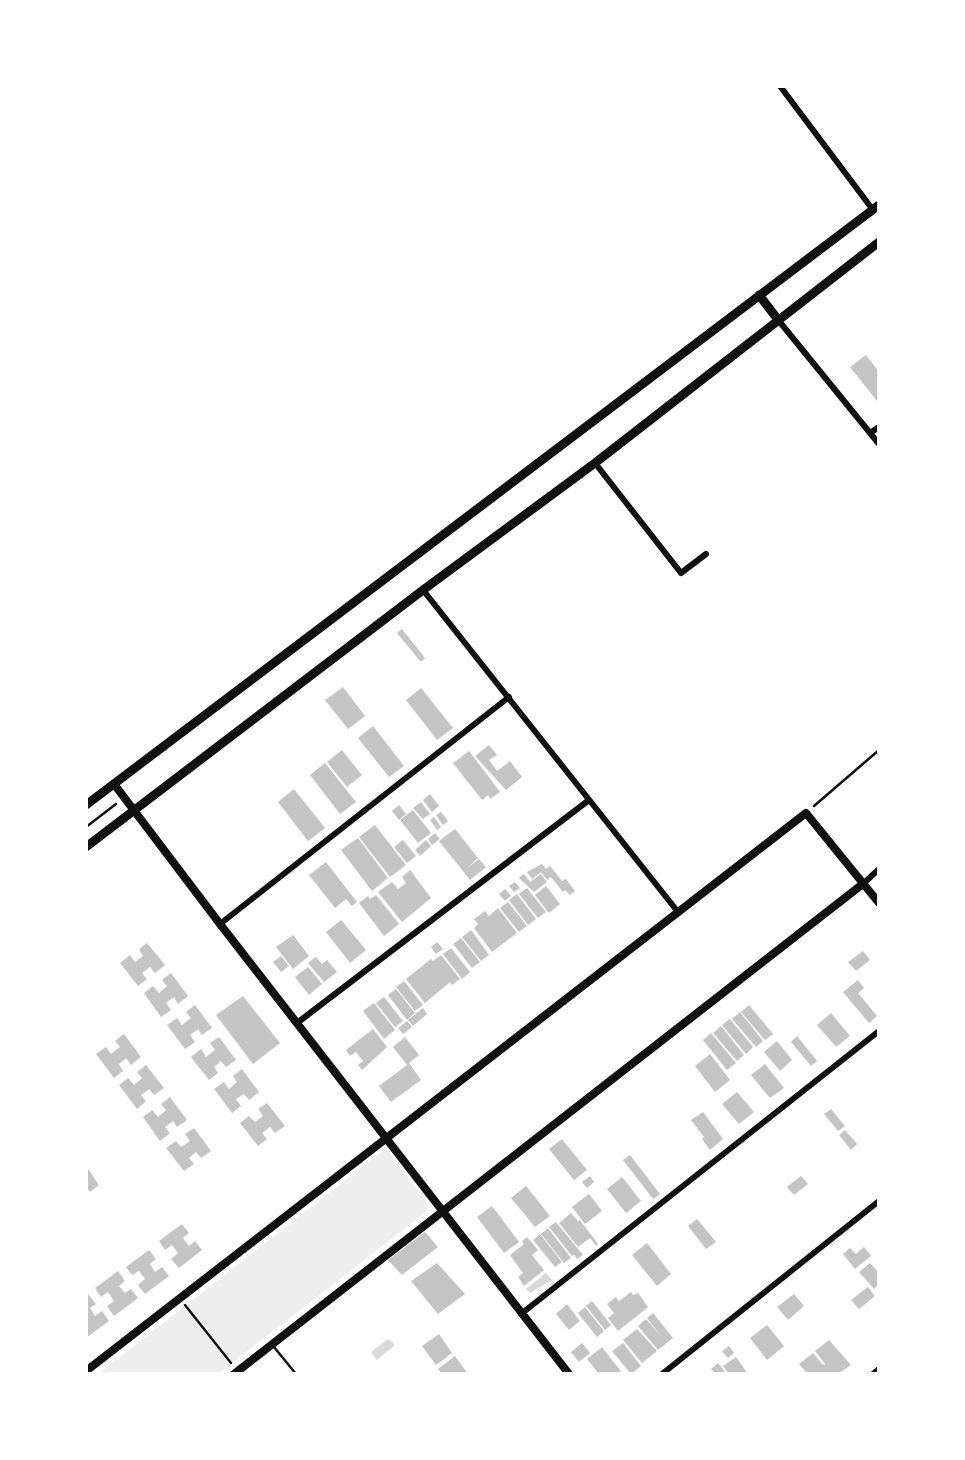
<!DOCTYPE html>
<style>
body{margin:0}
#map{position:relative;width:965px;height:1460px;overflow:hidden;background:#fff;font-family:"Noto Sans",sans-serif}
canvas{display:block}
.frame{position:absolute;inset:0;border:88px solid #fff;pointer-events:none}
</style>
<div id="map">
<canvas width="965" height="1460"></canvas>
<div class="frame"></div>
</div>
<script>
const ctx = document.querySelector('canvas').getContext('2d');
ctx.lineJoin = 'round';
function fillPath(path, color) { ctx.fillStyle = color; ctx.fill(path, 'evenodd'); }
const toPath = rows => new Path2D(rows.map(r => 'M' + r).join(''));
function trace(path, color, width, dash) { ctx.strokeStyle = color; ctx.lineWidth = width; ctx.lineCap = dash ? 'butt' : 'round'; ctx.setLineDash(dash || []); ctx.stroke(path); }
fillPath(toPath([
 [384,1150,389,1152,427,1202,428,1206,426,1212,218,1374,98,1374]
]), '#eee');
fillPath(toPath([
 [546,1273,552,1280,530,1293,526,1289],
 [388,1339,395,1345,377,1360,371,1352]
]), '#d9d9d9');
fillPath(toPath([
 [866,355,879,372,879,400,877,401,850,367],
 [402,629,425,658,421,662,397,633],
 [343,687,365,716,348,729,325,700],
 [421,688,453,728,437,740,406,700],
 [373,726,404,766,389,777,358,738],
 [489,745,497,755,489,760,497,771,510,761,522,777,506,790,475,756],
 [342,750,362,775,347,787,327,762],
 [469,751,500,792,490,799,488,795,482,800,453,763],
 [325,763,356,802,340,814,310,775],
 [294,789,325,828,308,841,278,802],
 [430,794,439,806,432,812,423,800],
 [421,802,430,814,423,819,413,808],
 [399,805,406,814,399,820,392,811],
 [413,810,431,833,418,843,400,820],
 [441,812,448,821,443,825,436,815],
 [434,817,441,827,437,830,430,820],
 [375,825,406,865,390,877,359,837],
 [455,829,478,858,467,868,479,859,486,867,470,880,439,841],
 [435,833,440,839,432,845,428,839],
 [358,838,388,878,372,891,341,850],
 [403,840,416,856,407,863,394,847],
 [426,840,431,846,420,856,415,850],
 [326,862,357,902,352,906,346,899,335,908,309,875],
 [542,864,546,869,550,866,562,881,566,879,575,891,570,895,565,890,563,892,551,877,547,880,541,872,532,879,527,872],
 [410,870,431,898,402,922,378,892,392,882,398,889,406,883,402,877],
 [524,874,530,882,541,874,547,882,534,892,519,878],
 [515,882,520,888,514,892,509,886],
 [546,886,560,904,549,913,535,895],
 [527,888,546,912,538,918,519,894],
 [505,889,511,896,505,901,499,894],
 [517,894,536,919,528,925,509,900],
 [376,895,399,924,384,936,359,903,368,896,370,899],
 [508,902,527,926,519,932,500,908],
 [498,908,517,933,492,952,474,928,478,924,474,919,485,911,489,916],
 [341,920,366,950,350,963,326,932],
 [471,930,489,955,481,961,462,937],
 [293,935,309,956,293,969,276,947],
 [461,938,480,962,472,968,453,944],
 [437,942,443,949,436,954,431,947],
 [147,943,165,965,155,973,150,967,142,973,147,979,138,986,120,963,130,955,135,962,143,956,139,949],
 [451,948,470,972,462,979,443,954],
 [863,951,870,960,856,971,848,962],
 [441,955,460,979,452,985,450,982,425,1003,406,979,431,959,433,961],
 [281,956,289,966,281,972,273,962],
 [316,957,322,964,327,960,337,972,324,982,308,963],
 [308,967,322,984,309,995,295,977],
 [171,973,188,996,178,1004,174,997,166,1003,171,1010,161,1017,144,993,153,986,159,993,167,986,162,980],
 [858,980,864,988,858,993,877,1016,869,1023,843,992],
 [404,981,423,1005,415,1011,396,987],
 [396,989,415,1013,407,1020,388,995],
 [243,996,280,1043,253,1064,216,1015],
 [384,997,403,1021,395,1027,376,1003],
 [374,1003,395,1030,384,1039,363,1011],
 [195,1005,212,1028,202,1035,198,1029,190,1035,195,1042,185,1049,167,1025,177,1018,182,1025,191,1018,186,1012],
 [749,1005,773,1034,765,1040,741,1012],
 [423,1008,427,1014,413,1026,408,1020],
 [740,1012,763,1041,756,1047,732,1019],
 [831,1013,850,1036,836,1047,817,1025],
 [730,1019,753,1047,746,1054,722,1025],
 [407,1021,412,1027,403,1034,398,1028],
 [721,1026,744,1055,737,1061,713,1033],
 [373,1029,387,1047,362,1070,358,1065,363,1061,356,1052,350,1056,346,1050],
 [711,1033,736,1063,727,1070,703,1040],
 [124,1034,141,1057,131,1065,126,1058,119,1064,123,1071,114,1078,96,1054,106,1047,111,1054,120,1047,115,1041],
 [797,1036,817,1061,811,1066,791,1042],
 [219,1037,236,1060,226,1067,221,1061,214,1067,218,1073,209,1080,191,1057,201,1049,206,1057,215,1050,210,1043],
 [405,1037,419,1055,409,1063,421,1080,391,1102,379,1086,407,1065,393,1047],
 [777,1041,792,1060,780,1071,764,1052],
 [710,1054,730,1080,715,1092,695,1066],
 [765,1064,784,1088,770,1098,751,1075],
 [146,1065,164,1088,154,1095,149,1089,141,1095,146,1101,137,1109,119,1085,128,1078,134,1085,142,1078,137,1072],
 [242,1069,259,1092,249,1100,244,1094,236,1099,241,1106,232,1113,214,1089,224,1082,229,1089,237,1082,233,1076],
 [737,1092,754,1112,739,1124,722,1104],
 [170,1097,187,1120,177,1127,173,1121,165,1127,170,1133,160,1141,143,1117,152,1110,158,1117,166,1110,161,1104],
 [267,1103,285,1126,275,1133,270,1127,262,1133,267,1139,258,1146,240,1123,249,1116,255,1122,263,1116,258,1109],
 [831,1109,845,1126,838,1131,824,1114],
 [703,1112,723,1139,710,1150,702,1139,704,1137,691,1120],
 [194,1128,211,1151,201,1158,196,1152,189,1158,194,1164,184,1171,166,1148,176,1141,181,1147,190,1141,185,1134],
 [845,1130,857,1144,851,1150,839,1135],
 [562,1139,587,1170,574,1180,549,1149],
 [630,1155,660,1194,653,1199,623,1160],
 [86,1166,99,1185,90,1192,86,1187],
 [590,1176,594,1182,587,1188,582,1182],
 [801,1176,808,1184,794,1195,787,1187],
 [622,1177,641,1201,626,1213,607,1189],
 [526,1186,550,1216,535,1227,511,1198],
 [589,1194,602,1211,585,1224,572,1207],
 [492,1206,519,1242,504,1253,477,1217],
 [571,1213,578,1221,580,1220,598,1244,596,1246,590,1238,578,1247,559,1223],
 [697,1219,716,1242,706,1249,688,1226],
 [556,1222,583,1255,577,1259,574,1255,572,1256,549,1227],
 [182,1224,189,1233,183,1238,189,1246,195,1241,202,1250,179,1268,171,1259,178,1253,172,1245,165,1250,159,1241],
 [548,1228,571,1258,564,1263,541,1234],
 [425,1232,438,1247,402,1275,388,1260],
 [540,1234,562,1262,555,1267,533,1240],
 [527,1237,538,1250,532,1255,544,1270,524,1286,518,1277,523,1273,510,1255,524,1244,522,1241],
 [647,1243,671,1274,657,1286,632,1255],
 [864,1247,871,1256,855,1269,843,1254,850,1248,856,1254],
 [149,1250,156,1259,150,1264,155,1272,162,1267,169,1276,145,1294,138,1285,145,1279,139,1271,132,1275,126,1267],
 [437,1263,465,1294,438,1314,411,1281],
 [870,1263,879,1273,879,1284,874,1289,859,1272],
 [118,1271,125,1281,119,1286,125,1293,131,1289,138,1298,114,1316,107,1306,114,1301,108,1292,101,1297,95,1288],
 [868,1287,875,1296,859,1309,851,1300],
 [631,1292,633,1295,638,1293,648,1307,618,1331,608,1318,614,1313,607,1304,616,1297,619,1301],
 [88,1294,96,1304,90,1308,95,1316,102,1311,109,1321,86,1338,86,1296],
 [794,1294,804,1306,788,1320,777,1307],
 [592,1301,611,1325,605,1330,586,1306],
 [567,1304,580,1321,569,1330,556,1314],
 [585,1307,604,1331,597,1337,578,1313],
 [653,1313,673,1338,658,1350,638,1326,646,1319,661,1336,647,1318],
 [767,1325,784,1346,767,1360,750,1338],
 [637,1329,657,1351,642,1363,623,1340],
 [439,1334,452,1353,436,1365,422,1346],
 [829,1340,851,1365,838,1374,808,1374,799,1364,813,1353,823,1365,825,1364,815,1351],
 [582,1343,590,1353,579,1362,571,1352],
 [623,1343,641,1366,631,1374,612,1351],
 [729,1346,734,1353,728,1358,722,1351],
 [602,1347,623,1374,599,1374,587,1359],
 [455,1356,468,1374,442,1374,438,1369],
 [736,1357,748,1374,729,1374,723,1366],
 [718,1363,727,1374,715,1374,711,1369]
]), '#c4c4c4');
trace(toPath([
 [814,806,879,750],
 [86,827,116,804],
 [185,1305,231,1363]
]), '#111', 2.5);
trace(toPath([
 [274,1347,296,1374]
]), '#111', 2.5);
trace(toPath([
 [780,86,873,210],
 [779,321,879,444],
 [870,433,879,427],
 [595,463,681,573,706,554],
 [423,590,678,912],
 [864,883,879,869],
 [220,924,509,697],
 [297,1023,589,800],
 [521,1314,879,1031],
 [662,1374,879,1201],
 [873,1374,879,1369]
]), '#111', 6);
trace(toPath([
 [114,784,220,924,569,1374],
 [86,1371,806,813,879,903],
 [234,1374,864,883]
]), '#111', 8);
trace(toPath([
 [759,295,779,321],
 [86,805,879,205],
 [86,847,423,590,595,463,879,242]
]), '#111', 9);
</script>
